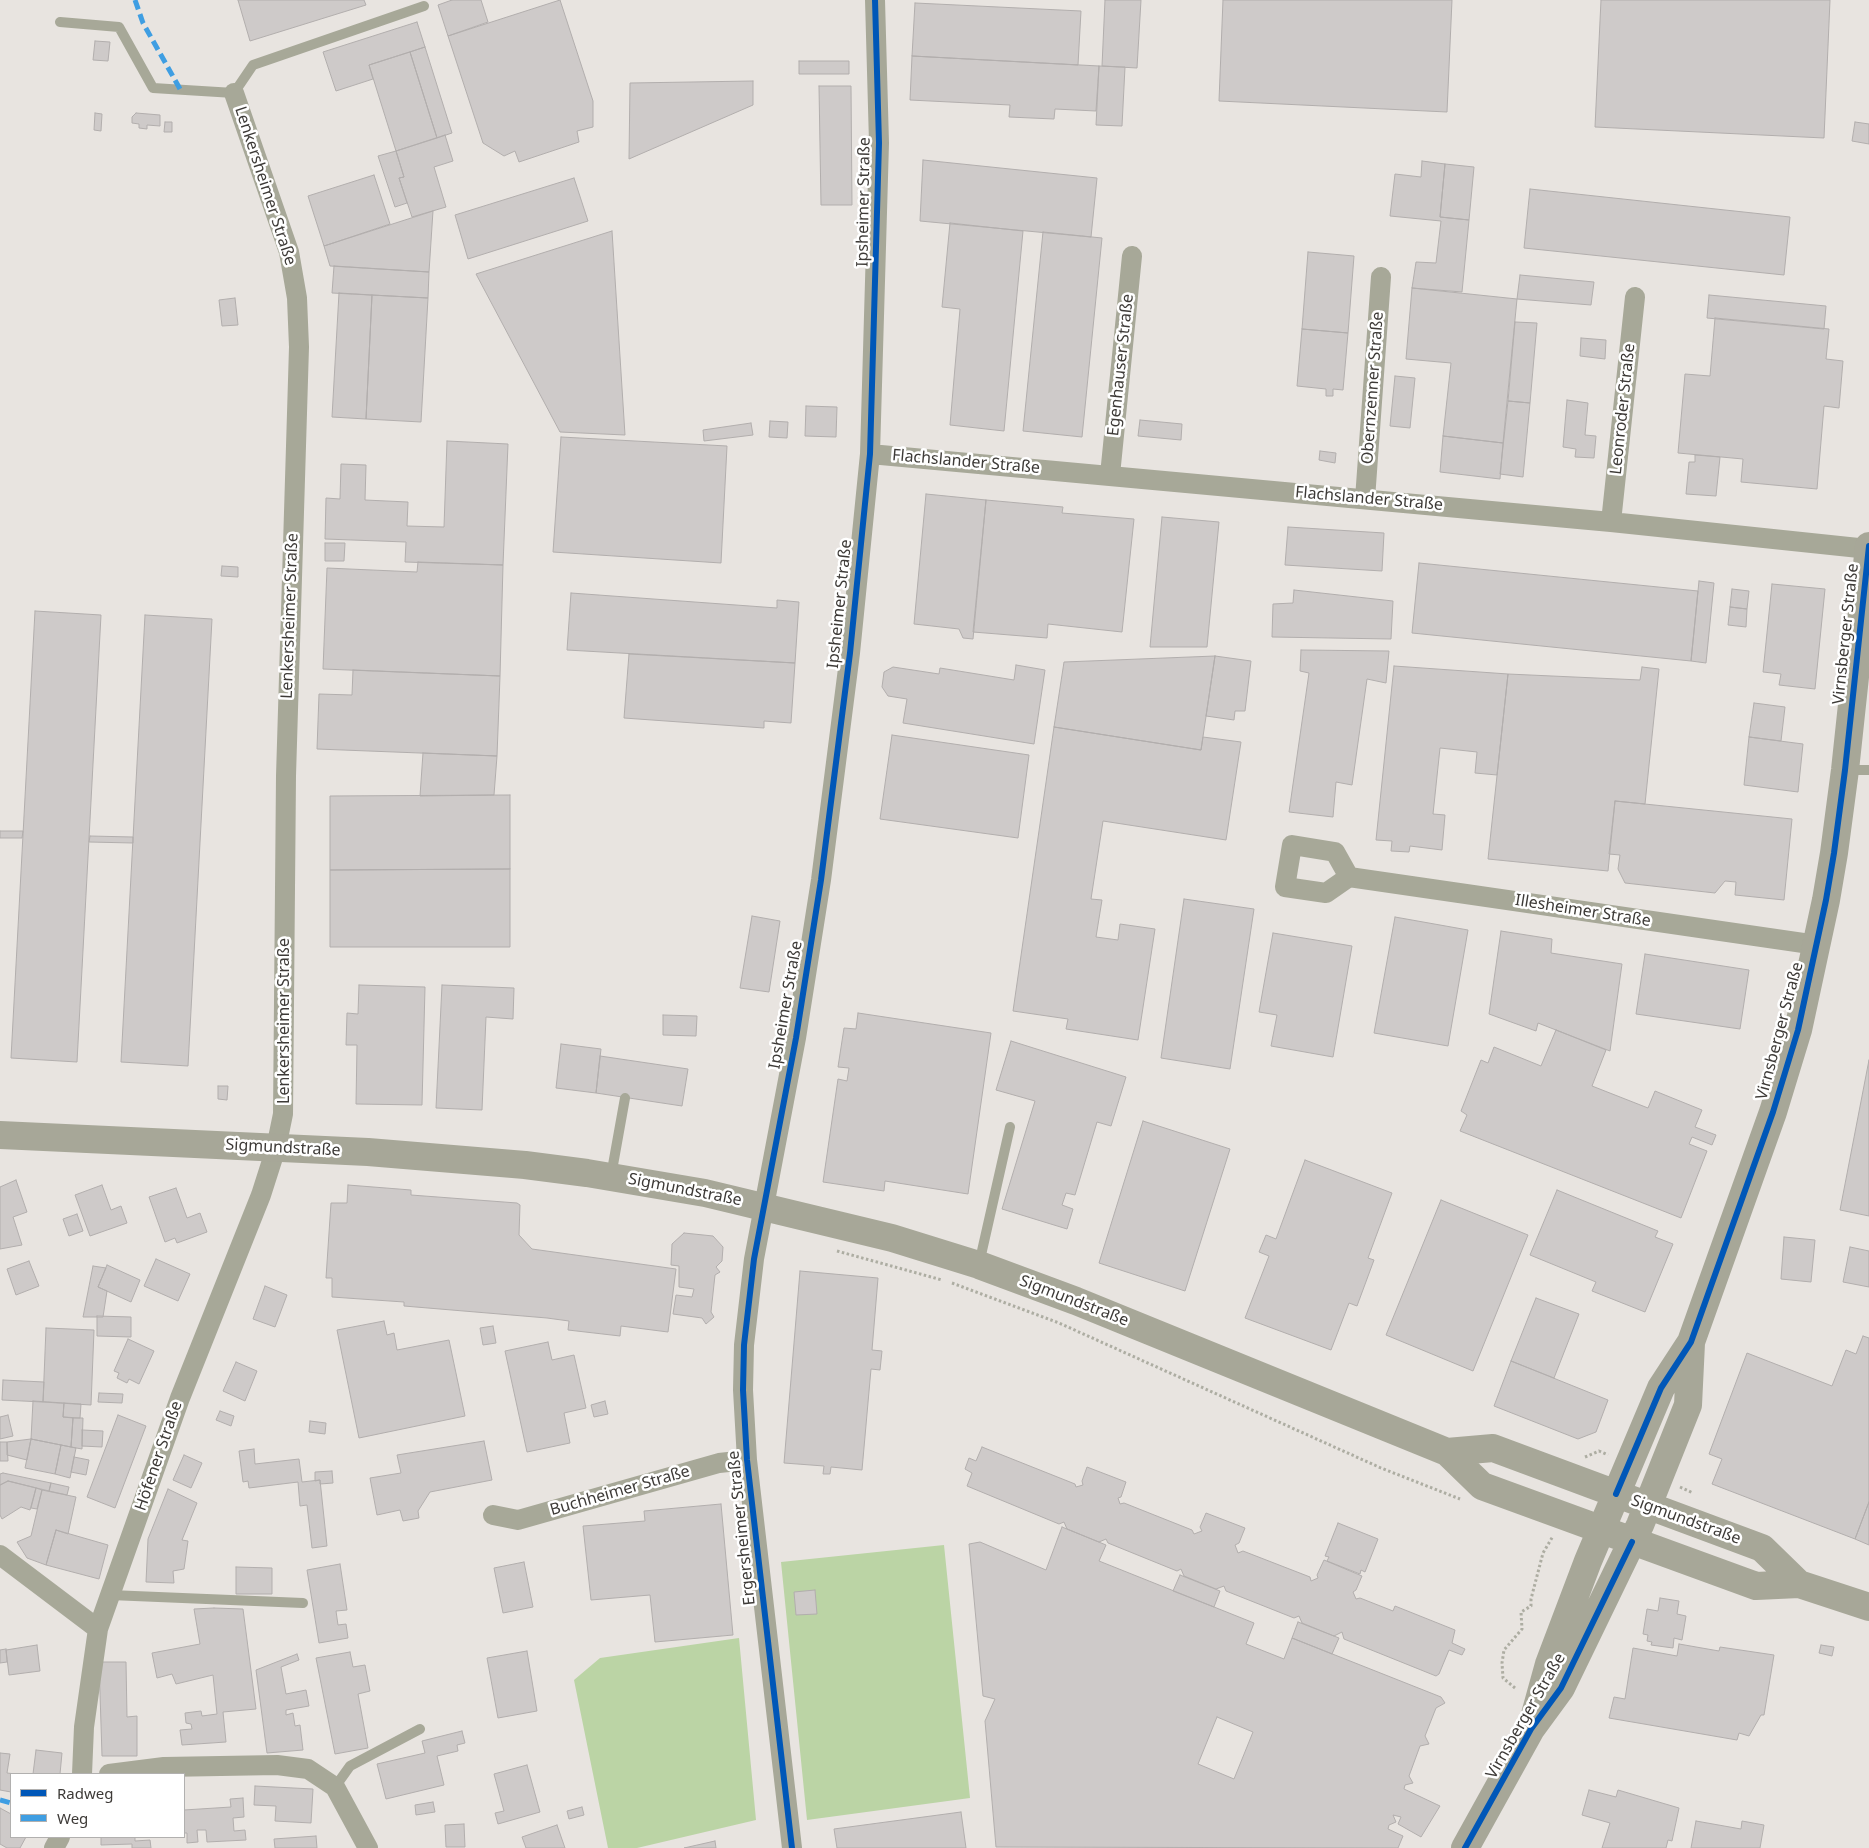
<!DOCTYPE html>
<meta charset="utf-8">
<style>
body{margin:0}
#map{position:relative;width:1869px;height:1848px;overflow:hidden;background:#e8e4e0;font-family:"Noto Sans",sans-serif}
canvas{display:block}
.legend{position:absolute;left:10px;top:1773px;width:175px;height:65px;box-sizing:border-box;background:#fff;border:1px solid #b1b0af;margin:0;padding:6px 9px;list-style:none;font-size:15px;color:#3d3a37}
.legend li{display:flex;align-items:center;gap:10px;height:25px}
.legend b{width:25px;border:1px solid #b1b0af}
</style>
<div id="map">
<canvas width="1869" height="1848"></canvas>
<ul class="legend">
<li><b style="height:6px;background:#0057b8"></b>Radweg</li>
<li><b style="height:6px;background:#3f9ee2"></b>Weg</li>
</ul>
</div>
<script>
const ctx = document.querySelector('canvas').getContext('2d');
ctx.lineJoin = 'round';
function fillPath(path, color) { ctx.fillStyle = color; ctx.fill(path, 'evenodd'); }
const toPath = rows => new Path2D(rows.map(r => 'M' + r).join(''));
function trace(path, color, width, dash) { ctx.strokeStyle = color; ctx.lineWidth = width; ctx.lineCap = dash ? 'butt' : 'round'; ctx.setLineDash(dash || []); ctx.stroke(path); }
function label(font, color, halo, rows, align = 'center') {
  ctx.font = font + ' "Noto Sans",sans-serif'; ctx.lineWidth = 5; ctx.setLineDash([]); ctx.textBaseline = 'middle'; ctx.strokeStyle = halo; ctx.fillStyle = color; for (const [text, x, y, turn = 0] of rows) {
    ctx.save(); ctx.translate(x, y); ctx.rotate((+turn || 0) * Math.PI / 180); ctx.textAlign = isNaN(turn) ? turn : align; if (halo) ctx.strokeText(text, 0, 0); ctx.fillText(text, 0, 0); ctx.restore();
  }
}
fillPath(toPath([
 [944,1545,970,1798,807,1820,781,1562],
 [739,1638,756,1820,637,1848,608,1848,574,1680,600,1658]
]), '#bbd4a5');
const building = toPath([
 [238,0,364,0,366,5,250,41,238,0],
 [452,0,481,0,488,22,448,36,438,5,452,0],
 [560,0,593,101,593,127,577,131,579,142,519,162,515,151,504,156,483,143,448,36,560,0],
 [1105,0,1141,0,1137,68,1102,66,1105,0],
 [1223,0,1452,0,1447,112,1219,101,1223,0],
 [1601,0,1830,0,1824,138,1595,127,1601,0],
 [915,3,1081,11,1078,65,912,56,915,3],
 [417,22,425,47,369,65,373,79,336,91,323,52,417,22],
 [95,41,110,42,108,61,93,60,95,41],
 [425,47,452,133,437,138,410,52,425,47],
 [410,52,437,138,396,151,369,65,410,52],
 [912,56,1099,66,1096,111,1055,109,1054,119,1009,117,1010,105,910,100,912,56],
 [799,61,849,61,849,74,799,74,799,61],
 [1099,66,1125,67,1122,126,1096,125,1099,66],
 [753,81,753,105,629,159,630,83,753,81],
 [819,86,851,86,852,205,821,205,819,86],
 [95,113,102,114,101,131,94,130,95,113],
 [136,113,160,115,160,126,147,125,147,129,139,128,139,124,132,123,132,117,136,113],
 [165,122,172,122,172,132,164,132,165,122],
 [1855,122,1869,124,1869,144,1852,141,1855,122],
 [445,135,453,161,434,167,446,207,412,217,399,178,404,177,396,151,445,135],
 [396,151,404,177,399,178,407,203,395,207,378,156,396,151],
 [923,160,1097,178,1091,237,920,221,923,160],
 [1422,161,1445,164,1440,217,1469,220,1462,292,1412,288,1416,262,1436,263,1441,221,1390,216,1395,174,1421,177,1422,161],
 [1445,164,1474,167,1469,220,1440,217,1445,164],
 [374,175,390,224,324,246,308,196,374,175],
 [574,178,588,221,468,259,455,215,574,178],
 [1530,189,1790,217,1784,275,1524,248,1530,189],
 [433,211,429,272,330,266,324,246,433,211],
 [950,223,1023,231,1004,431,950,425,960,309,942,307,950,223],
 [612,231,625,435,560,432,476,274,612,231],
 [1043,232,1102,238,1082,437,1023,431,1043,232],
 [1308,252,1354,256,1348,333,1302,329,1308,252],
 [334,266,429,272,428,298,332,293,334,266],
 [1520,275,1594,282,1591,305,1517,299,1520,275],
 [1412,288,1517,299,1503,443,1443,436,1451,363,1406,359,1412,288],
 [339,293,372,295,366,419,332,417,339,293],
 [372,295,428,298,421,422,366,419,372,295],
 [1709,295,1826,306,1824,329,1707,318,1709,295],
 [235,298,238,325,222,326,219,300,235,298],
 [1715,318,1829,329,1826,359,1843,361,1839,408,1824,406,1817,489,1741,482,1743,459,1678,453,1685,374,1710,376,1715,318],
 [1515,322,1537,323,1530,403,1508,401,1515,322],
 [1302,329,1348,333,1343,390,1333,389,1333,396,1326,396,1326,389,1297,386,1302,329],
 [1581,338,1606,340,1605,359,1580,356,1581,338],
 [1395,376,1415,378,1410,428,1390,426,1395,376],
 [1567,400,1588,403,1585,435,1596,436,1594,458,1575,457,1576,449,1563,447,1567,400],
 [1508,401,1530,403,1523,477,1500,474,1508,401],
 [806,406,837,407,836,437,805,436,806,406],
 [1140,420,1182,424,1181,440,1138,436,1140,420],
 [770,421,788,422,787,438,769,437,770,421],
 [751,423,753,435,704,441,703,430,751,423],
 [1443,436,1503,443,1500,479,1440,472,1443,436],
 [561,437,727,446,721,563,553,552,561,437],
 [447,441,508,444,503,565,405,562,406,542,325,539,326,498,340,499,341,464,366,465,365,500,408,502,407,526,444,527,447,441],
 [1320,451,1336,453,1335,463,1319,460,1320,451],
 [1695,455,1720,457,1716,496,1686,494,1689,462,1695,462,1695,455],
 [926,494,986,500,973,639,963,638,959,629,914,624,926,494],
 [986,500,1063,507,1062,513,1134,519,1122,632,1048,624,1047,638,973,632,986,500],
 [1162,517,1219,522,1207,647,1150,647,1162,517],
 [1288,527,1384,533,1382,571,1285,565,1288,527],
 [325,543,345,543,344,561,325,561,325,543],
 [418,562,503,565,500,676,323,669,327,568,417,572,418,562],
 [1419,563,1698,591,1691,661,1412,633,1419,563],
 [222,566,238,567,238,577,221,576,222,566],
 [1699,581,1714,583,1706,663,1691,661,1699,581],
 [1772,584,1825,589,1815,689,1779,685,1781,674,1763,672,1772,584],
 [1732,589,1749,591,1747,609,1730,607,1732,589],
 [1294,590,1393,601,1391,639,1272,637,1273,604,1293,603,1294,590],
 [571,593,777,608,777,600,799,602,795,663,567,650,571,593],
 [1730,607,1747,609,1746,627,1728,625,1730,607],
 [35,611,101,615,77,1062,11,1058,35,611],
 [145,615,212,619,188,1066,121,1062,145,615],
 [1301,650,1389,651,1386,683,1367,679,1352,785,1336,782,1333,817,1289,812,1309,673,1300,671,1301,650],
 [629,654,795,663,791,723,764,721,764,728,624,718,629,654],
 [1215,656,1201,750,1054,727,1064,662,1215,656],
 [1215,656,1251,661,1245,711,1235,711,1234,720,1206,716,1215,656],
 [1016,665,1045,670,1034,744,903,723,907,699,888,696,882,687,884,672,893,667,939,674,940,668,1014,680,1016,665],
 [1394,666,1508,674,1497,775,1475,773,1477,752,1440,748,1433,814,1445,815,1442,850,1410,846,1409,852,1391,851,1392,841,1376,840,1394,666],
 [1642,667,1659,669,1645,804,1615,801,1608,871,1488,859,1508,674,1640,680,1642,667],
 [353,670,500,676,497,756,317,749,319,694,352,695,353,670],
 [1754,703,1785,707,1781,741,1749,737,1754,703],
 [1054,727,1201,750,1203,737,1241,742,1226,840,1103,821,1091,899,1102,900,1096,937,1118,940,1120,924,1155,929,1138,1040,1066,1029,1068,1019,1013,1011,1054,727],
 [892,735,1029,755,1018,838,880,819,892,735],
 [1749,737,1803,744,1798,792,1744,785,1749,737],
 [423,753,497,756,494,795,420,796,423,753],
 [510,795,510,869,330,870,330,796,510,795],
 [1615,801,1792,819,1784,900,1735,895,1736,882,1725,881,1715,893,1625,883,1618,869,1620,855,1609,854,1615,801],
 [0,831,23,831,22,838,0,838,0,831],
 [90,836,133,837,133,843,89,842,90,836],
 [510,869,510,947,330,947,330,870,510,869],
 [1184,899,1254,909,1230,1069,1161,1058,1184,899],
 [752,916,780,921,769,992,740,988,752,916],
 [1395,917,1468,930,1448,1046,1374,1033,1395,917],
 [1501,931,1552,939,1551,953,1622,964,1610,1051,1538,1023,1536,1031,1489,1014,1501,931],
 [1273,933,1352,946,1333,1057,1271,1046,1277,1015,1259,1012,1273,933],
 [1645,954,1749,970,1740,1029,1636,1014,1645,954],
 [359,985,425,987,422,1105,356,1104,357,1045,346,1045,347,1013,358,1014,359,985],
 [442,985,514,988,513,1019,486,1017,482,1110,436,1108,442,985],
 [858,1013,991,1033,968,1194,885,1181,884,1191,823,1182,838,1079,847,1081,849,1068,838,1067,844,1028,856,1029,858,1013],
 [663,1015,697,1016,696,1036,663,1035,663,1015],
 [1556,1030,1606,1050,1592,1086,1648,1108,1655,1091,1702,1110,1695,1127,1716,1135,1712,1145,1692,1137,1689,1144,1707,1151,1681,1218,1460,1131,1467,1115,1461,1111,1481,1060,1488,1063,1494,1047,1541,1066,1556,1030],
 [1011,1041,1126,1077,1111,1126,1097,1122,1075,1195,1066,1193,1062,1205,1073,1209,1067,1229,1002,1209,1035,1101,996,1090,1011,1041],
 [561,1044,601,1049,596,1093,556,1088,561,1044],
 [600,1056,688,1069,682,1106,596,1093,600,1056],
 [1869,1060,1869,1216,1840,1210,1869,1060],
 [218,1086,228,1086,227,1100,218,1099,218,1086],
 [1143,1121,1230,1149,1185,1291,1099,1263,1143,1121],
 [1305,1160,1392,1193,1368,1258,1374,1260,1357,1306,1349,1303,1331,1350,1245,1318,1269,1256,1259,1252,1266,1235,1276,1239,1305,1160],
 [16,1180,27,1212,13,1217,22,1245,0,1249,0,1187,16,1180],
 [102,1185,111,1210,121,1206,127,1223,90,1236,75,1195,102,1185],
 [348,1185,411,1190,411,1195,517,1203,520,1205,519,1235,532,1249,676,1269,668,1332,621,1326,620,1336,568,1330,569,1321,547,1318,404,1306,404,1302,332,1297,332,1278,326,1278,331,1203,347,1203,348,1185],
 [176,1188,187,1218,200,1213,207,1232,177,1243,175,1238,165,1242,149,1197,176,1188],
 [1557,1190,1658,1231,1655,1237,1673,1244,1645,1312,1592,1291,1596,1282,1530,1255,1557,1190],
 [1441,1200,1528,1235,1473,1371,1386,1335,1441,1200],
 [77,1214,83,1231,69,1236,63,1219,77,1214],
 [684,1233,713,1236,723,1247,722,1261,716,1267,720,1272,715,1275,711,1312,714,1317,706,1324,702,1318,673,1314,676,1295,692,1297,694,1289,679,1287,679,1266,671,1265,672,1244,684,1233],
 [1784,1237,1815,1240,1811,1282,1781,1279,1784,1237],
 [1850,1247,1869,1251,1869,1287,1843,1282,1850,1247],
 [156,1259,190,1274,178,1301,144,1286,156,1259],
 [29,1261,39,1286,16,1295,7,1269,29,1261],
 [107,1265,140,1280,131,1302,98,1287,107,1265],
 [93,1266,106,1268,98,1287,107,1291,103,1317,83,1317,93,1266],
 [800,1271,878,1278,872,1350,882,1351,880,1370,871,1369,862,1470,831,1467,830,1474,823,1474,824,1466,784,1463,800,1271],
 [265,1286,287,1295,275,1327,253,1319,265,1286],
 [1536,1298,1579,1314,1554,1378,1511,1361,1536,1298],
 [97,1316,131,1317,131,1337,97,1336,97,1316],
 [384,1321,387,1335,394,1333,397,1350,449,1340,465,1416,359,1438,337,1330,384,1321],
 [493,1326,496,1343,483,1345,480,1328,493,1326],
 [46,1328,94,1330,91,1405,43,1402,46,1328],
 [1863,1336,1869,1338,1869,1502,1855,1539,1712,1484,1722,1459,1709,1454,1747,1353,1832,1386,1846,1350,1856,1354,1863,1336],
 [128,1339,154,1351,139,1384,129,1379,127,1383,117,1378,119,1373,114,1371,128,1339],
 [548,1342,552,1360,574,1355,586,1408,564,1413,570,1443,527,1452,505,1351,548,1342],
 [1511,1361,1608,1400,1596,1432,1578,1439,1494,1406,1511,1361],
 [236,1362,257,1371,245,1401,223,1391,236,1362],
 [3,1380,44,1382,43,1402,2,1400,3,1380],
 [99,1393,123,1394,122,1403,98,1402,99,1393],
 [33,1401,64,1403,63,1417,73,1418,71,1447,31,1439,33,1401],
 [605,1401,608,1414,594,1417,591,1405,605,1401],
 [64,1403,81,1404,80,1418,63,1417,64,1403],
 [220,1411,234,1416,231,1426,216,1420,220,1411],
 [8,1415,13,1436,0,1439,0,1417,8,1415],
 [118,1415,146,1426,115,1508,87,1497,118,1415],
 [73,1418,83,1418,82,1449,71,1447,73,1418],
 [310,1421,326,1423,325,1434,309,1432,310,1421],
 [82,1430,103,1431,102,1447,82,1446,82,1430],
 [31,1439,27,1460,7,1455,7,1442,31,1439],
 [31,1439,61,1445,55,1474,25,1468,31,1439],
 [484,1441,492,1480,430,1492,418,1511,419,1518,403,1521,400,1510,377,1515,370,1478,401,1473,397,1455,484,1441],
 [0,1442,7,1442,8,1461,0,1461,0,1442],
 [61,1445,76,1448,70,1478,55,1474,61,1445],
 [982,1447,1075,1484,1076,1487,1083,1485,1082,1481,1087,1467,1126,1482,1121,1497,1118,1498,1120,1504,1124,1503,1192,1530,1194,1534,1202,1531,1200,1527,1206,1513,1245,1528,1239,1543,1235,1545,1238,1553,1243,1551,1310,1577,1311,1581,1318,1578,1317,1575,1324,1560,1362,1576,1356,1590,1353,1592,1356,1599,1360,1598,1393,1611,1395,1606,1455,1630,1452,1643,1465,1649,1462,1655,1449,1650,1439,1674,1436,1676,1344,1639,1342,1632,1334,1636,1302,1623,1299,1616,1294,1618,1226,1591,1224,1586,1216,1589,1184,1576,1181,1569,1177,1571,1108,1543,1106,1539,1099,1542,1067,1529,1064,1522,1059,1524,967,1486,972,1473,965,1469,969,1458,976,1461,982,1447],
 [254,1449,255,1464,299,1459,302,1482,320,1480,327,1546,312,1548,307,1505,300,1506,298,1482,249,1488,248,1481,243,1482,239,1451,254,1449],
 [184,1455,202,1463,191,1488,173,1480,184,1455],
 [74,1457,89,1460,86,1475,71,1472,74,1457],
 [332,1471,333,1483,320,1484,320,1480,315,1481,315,1472,332,1471],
 [3,1473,51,1483,49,1491,8,1481,0,1485,0,1474,3,1473],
 [8,1481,36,1488,30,1510,21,1507,2,1519,0,1515,0,1485,8,1481],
 [51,1483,69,1487,67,1495,49,1491,51,1483],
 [36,1488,42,1490,37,1509,31,1508,36,1488],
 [168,1489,197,1503,182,1540,188,1541,184,1569,173,1571,174,1583,146,1582,148,1539,168,1489],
 [42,1490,76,1497,68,1534,56,1530,46,1565,27,1558,17,1542,31,1536,42,1490],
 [1869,1502,1869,1545,1855,1539,1869,1502],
 [721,1504,733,1635,655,1642,650,1595,591,1600,583,1526,645,1521,644,1511,721,1504],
 [1338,1523,1378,1539,1365,1572,1361,1570,1360,1574,1327,1561,1329,1557,1325,1556,1338,1523],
 [1062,1527,1106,1545,1099,1561,1254,1623,1246,1644,1284,1659,1292,1638,1441,1697,1445,1703,1436,1708,1425,1736,1429,1744,1420,1746,1409,1776,1413,1783,1405,1785,1404,1789,1440,1806,1421,1837,1398,1824,1401,1817,1393,1815,1396,1822,1389,1825,1388,1829,1403,1836,1398,1848,996,1847,985,1721,995,1699,983,1696,969,1544,980,1542,1046,1570,1062,1527],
 [1217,1717,1253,1732,1234,1779,1198,1764,1217,1717],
 [56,1530,108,1545,99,1579,46,1565,56,1530],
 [524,1562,533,1607,503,1613,494,1568,524,1562],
 [340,1564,347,1610,336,1611,338,1625,346,1624,348,1638,319,1643,307,1570,340,1564],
 [236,1567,272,1568,272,1594,236,1594,236,1567],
 [1180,1575,1220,1591,1214,1607,1173,1591,1180,1575],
 [815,1590,817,1614,796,1615,794,1592,815,1590],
 [1660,1598,1679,1601,1677,1614,1686,1616,1682,1640,1674,1638,1673,1648,1651,1645,1652,1642,1647,1641,1648,1635,1643,1634,1647,1609,1658,1611,1660,1598],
 [214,1608,243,1609,256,1709,223,1712,226,1742,182,1745,180,1730,192,1729,191,1724,186,1723,185,1713,201,1711,202,1716,217,1714,213,1675,176,1684,172,1674,157,1678,152,1653,200,1644,194,1609,214,1608],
 [1298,1622,1339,1638,1332,1654,1292,1638,1298,1622],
 [1679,1644,1719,1651,1720,1647,1774,1655,1764,1715,1761,1715,1749,1736,1739,1733,1737,1740,1609,1718,1614,1697,1625,1699,1633,1648,1677,1656,1679,1644],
 [37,1645,40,1671,9,1675,6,1650,37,1645],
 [1821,1645,1834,1647,1832,1656,1819,1653,1821,1645],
 [6,1649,7,1662,0,1663,0,1650,6,1649],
 [527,1651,537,1711,498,1718,487,1658,527,1651],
 [350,1652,353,1667,365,1665,370,1691,358,1694,368,1748,335,1754,316,1658,350,1652],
 [297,1654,299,1660,281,1667,286,1694,306,1690,309,1706,286,1710,286,1715,293,1713,295,1726,300,1725,303,1750,267,1753,256,1670,297,1654],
 [99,1662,126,1662,127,1717,137,1716,137,1756,102,1756,99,1662],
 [462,1731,465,1743,457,1745,458,1751,437,1756,444,1785,386,1799,377,1764,425,1753,422,1741,462,1731],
 [36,1750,62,1753,60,1774,33,1774,36,1750],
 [0,1753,10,1754,7,1773,16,1774,11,1774,11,1792,0,1790,0,1753],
 [527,1765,540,1812,498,1824,495,1813,504,1811,494,1774,527,1765],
 [255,1786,313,1789,311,1823,275,1821,276,1806,254,1805,255,1786],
 [1589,1790,1616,1797,1618,1790,1679,1808,1672,1841,1668,1840,1666,1848,1602,1848,1610,1823,1582,1815,1589,1790],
 [243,1798,244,1817,233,1818,234,1831,245,1830,246,1840,207,1842,206,1830,197,1830,198,1842,187,1843,187,1833,184,1833,184,1810,231,1807,230,1799,243,1798],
 [433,1802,435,1812,416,1815,415,1805,433,1802],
 [582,1807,584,1815,569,1819,567,1811,582,1807],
 [0,1808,11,1814,11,1837,26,1837,20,1848,7,1848,0,1844,0,1808],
 [961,1812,966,1848,837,1848,834,1829,961,1812],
 [1696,1821,1741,1829,1742,1821,1764,1825,1760,1848,1691,1848,1696,1821],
 [464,1824,465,1847,446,1847,445,1825,464,1824],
 [557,1825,565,1848,526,1848,522,1837,557,1825],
 [316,1836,317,1848,275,1848,274,1839,316,1836],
 [101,1837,135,1837,135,1841,150,1840,151,1848,132,1848,132,1844,101,1845,101,1837],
 [715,1841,716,1848,684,1848,715,1841]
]);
fillPath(building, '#cecac9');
trace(building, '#b2aead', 1);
trace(toPath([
 [837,1251,942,1280],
 [952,1283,1059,1323,1381,1468,1460,1499],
 [1585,1457,1599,1451,1608,1455],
 [1680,1487,1693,1493],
 [1515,1688,1503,1678,1502,1663,1504,1650,1522,1629,1521,1612,1531,1606,1531,1599,1543,1553,1553,1536]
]), '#adada2', 3, [2.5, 2.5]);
trace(toPath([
 [60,22,119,27,153,88,234,93,253,65,424,6],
 [1846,770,1869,770],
 [611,1176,625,1098],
 [979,1264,1010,1127],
 [110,1595,303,1603],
 [335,1787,350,1766,420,1729]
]), '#a7a898', 10);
trace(toPath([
 [870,454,1611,522,1869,549],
 [1110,475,1132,256],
 [1365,499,1381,277],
 [1611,522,1635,297],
 [1349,877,1326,893,1285,887,1292,845,1335,852,1349,877,1817,945],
 [493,1515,518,1520,719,1463,747,1460],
 [0,1555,98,1629],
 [82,1774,84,1727,98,1629,180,1398,261,1195,276,1148,283,1114,286,776,299,347,297,298,289,252,234,93],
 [109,1774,164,1767,277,1765,308,1769,335,1787,368,1848],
 [54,1848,60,1837],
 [792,1848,747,1460,743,1390,744,1345,754,1259,796,1038,821,880,850,653,870,454,879,143,875,0]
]), '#a7a898', 20);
trace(toPath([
 [0,1135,368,1152,525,1165,587,1173,705,1193,892,1238,979,1265,1076,1301,1447,1452,1482,1486,1756,1586,1799,1584,1869,1607],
 [1447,1452,1493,1448,1762,1548,1799,1584],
 [1531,1729,1549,1664,1588,1561,1661,1388,1691,1342,1773,1112,1798,1030,1826,900,1834,853,1845,770,1869,546],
 [1465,1848,1531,1729,1561,1688,1640,1525,1688,1405,1691,1343]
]), '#a7a798', 28);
trace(toPath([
 [135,0,143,23,180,89],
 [0,1800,11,1803]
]), '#3f9ee2', 5, [10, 5]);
trace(toPath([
 [1616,1494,1661,1388,1691,1342,1773,1112,1798,1030,1826,900,1834,853,1845,770,1869,546],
 [792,1848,747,1460,743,1390,744,1345,754,1259,796,1038,821,880,850,653,870,454,879,143,875,0],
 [1465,1848,1531,1729,1561,1688,1632,1542]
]), '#0057b8', 6);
label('16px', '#3d3a37', '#fff', [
 ["Lenkersheimer Straße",265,186,72],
 ["Ipsheimer Straße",864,202,-89],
 ["Egenhauser Straße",1121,365,-84],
 ["Obernzenner Straße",1373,388,-86],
 ["Leonroder Straße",1623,409,-84],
 ["Flachslander Straße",966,462,5],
 ["Flachslander Straße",1369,499,5],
 ["Ipsheimer Straße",840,604,-84],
 ["Lenkersheimer Straße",290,616,-88],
 ["Virnsberger Straße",1846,634,-84],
 ["Illesheimer Straße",1583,911,9],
 ["Ipsheimer Straße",786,1005,-80],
 ["Lenkersheimer Straße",284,1021,-90],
 ["Virnsberger Straße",1780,1031,-75],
 ["Sigmundstraße",283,1148,3],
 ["Sigmundstraße",685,1190,11],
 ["Sigmundstraße",1074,1301,21],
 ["Höfener Straße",159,1456,-71],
 ["Buchheimer Straße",620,1491,-16],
 ["Sigmundstraße",1686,1520,20],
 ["Ergersheimer Straße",742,1528,-96],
 ["Virnsberger Straße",1526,1716,-60]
]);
</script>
